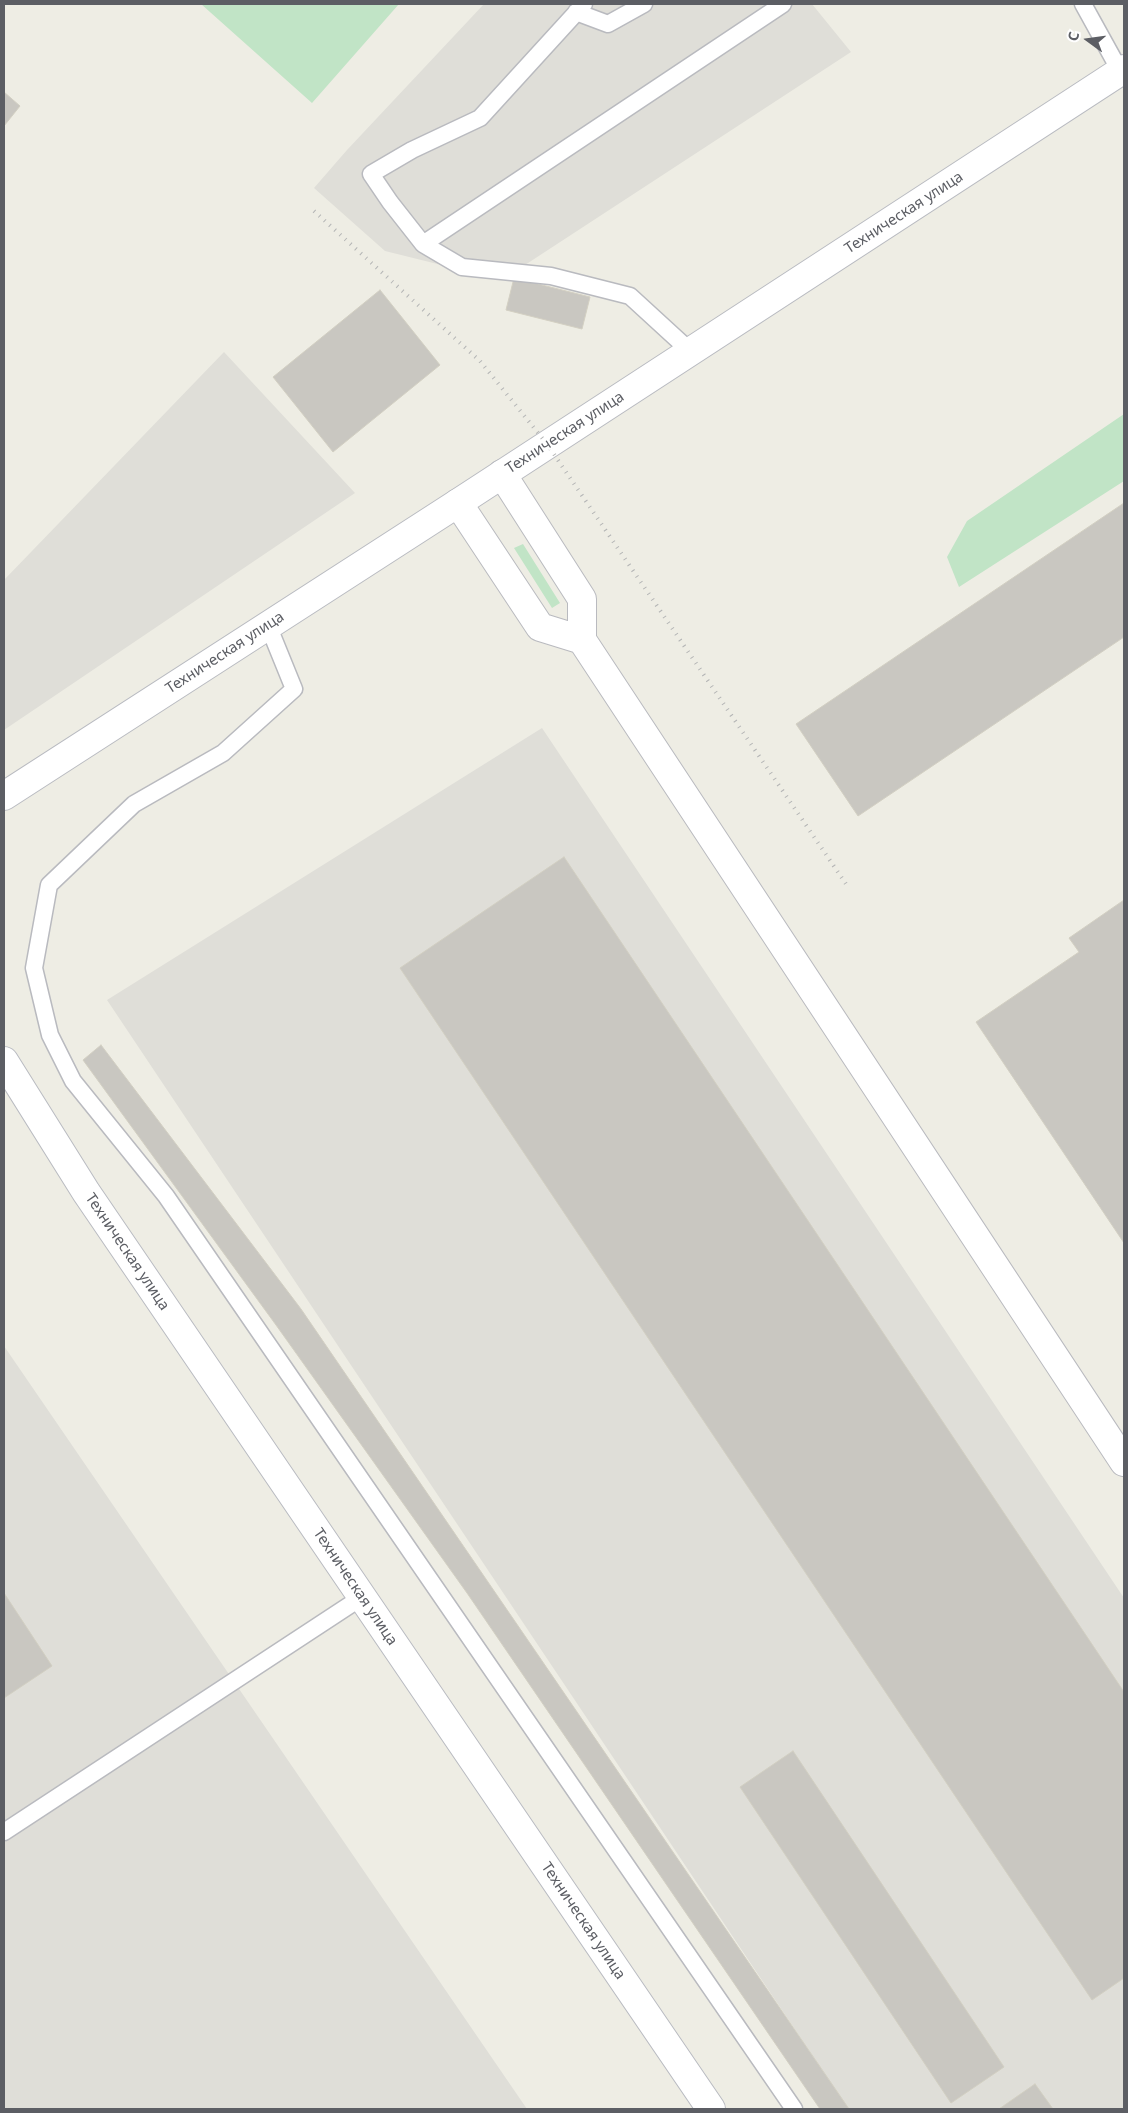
<!DOCTYPE html>
<meta charset="utf-8">
<style>
body{margin:0}
#map{position:relative;width:1128px;height:2113px;overflow:hidden;background:#eeede4;font-family:"Noto Sans",sans-serif}
canvas{display:block}
.frame{position:absolute;inset:0;border:5px solid #5c5e64;pointer-events:none}
.north{position:absolute;left:1063px;top:15px;width:50px;height:50px;-webkit-text-stroke:4px #fff;paint-order:stroke;rotate:284deg;font-size:14px;font-weight:700;line-height:20px;text-align:center;color:#5c5e64}
.north::after{content:'';display:block;margin:auto;width:18px;height:22px;background:#5c5e64;clip-path:polygon(50% 0,100% 100%,50% 72%,0 100%)}
</style>
<div id="map">
<canvas width="1128" height="2113"></canvas>
<div class="frame"></div>
<div class="north">С</div>
</div>
<script>
const ctx = document.querySelector('canvas').getContext('2d');
ctx.lineJoin = 'round';
function fillPath(path, color) { ctx.fillStyle = color; ctx.fill(path, 'evenodd'); }
const toPath = rows => new Path2D(rows.map(r => 'M' + r).join(''));
function trace(path, color, width, dash) { ctx.strokeStyle = color; ctx.lineWidth = width; ctx.lineCap = dash ? 'butt' : 'round'; ctx.setLineDash(dash || []); ctx.stroke(path); }
function label(font, color, halo, rows, align = 'center') {
  ctx.font = font + ' "Noto Sans",sans-serif'; ctx.lineWidth = 4; ctx.setLineDash([]); ctx.textBaseline = 'middle'; ctx.strokeStyle = halo; ctx.fillStyle = color; for (const [text, x, y, turn = 0] of rows) {
    ctx.save(); ctx.translate(x, y); ctx.rotate((+turn || 0) * Math.PI / 180); ctx.textAlign = isNaN(turn) ? turn : align; if (halo) ctx.strokeText(text, 0, 0); ctx.fillText(text, 0, 0); ctx.restore();
  }
}
fillPath(toPath([
 [484,4,812,4,851,52,502,280,385,251,314,188,347,150],
 [224,352,355,493,4,730,4,580],
 [542,728,1124,1598,1124,2109,848,2109,107,1000],
 [4,1346,527,2109,4,2109]
]), '#dfded8');
fillPath(toPath([
 [201,4,399,4,312,103],
 [1124,414,1124,481,959,587,947,557,967,521],
 [523,544,560,603,552,608,514,548]
]), '#c1e4c6');
const building = toPath([
 [4,92,20,106,4,126,4,92],
 [514,278,590,297,582,329,506,310,514,278],
 [380,290,440,365,333,452,273,377,380,290],
 [1124,503,1124,637,858,816,796,724,1124,503],
 [564,857,1124,1692,1124,1978,1092,2000,400,968,564,857],
 [1124,900,1124,1243,976,1022,1079,952,1069,938,1124,900],
 [101,1045,301,1309,849,2109,820,2109,467,1593,276,1325,83,1060,101,1045],
 [4,1593,52,1666,4,1698,4,1593],
 [793,1751,1004,2067,951,2103,740,1787,793,1751],
 [1035,2084,1053,2109,999,2109,1035,2084]
]);
fillPath(building, '#c9c7c1');
trace(building, '#d2cfc2', 1);
const lane = toPath([
 [1083,4,1120,71],
 [576,12,608,24,644,4],
 [423,244,390,202,371,174,412,150,480,118,584,4],
 [690,351,630,296,551,276,462,267,423,244,783,4],
 [268,625,294,689,223,753,134,804,49,885,34,968,50,1035,73,1081,166,1196,794,2109],
 [4,1832,362,1597]
]);
const street = toPath([
 [502,474,582,599,582,640,1124,1462],
 [458,503,540,627,582,640]
]);
const secondary = toPath([
 [4,796,458,503,1124,69],
 [4,1061,86,1192,711,2109]
]);
trace(lane, '#b9babf', 19);
trace(street, '#b9babf', 30);
trace(secondary, '#b9bbc1', 30);
trace(lane, '#fff', 16);
trace(street, '#fff', 28);
trace(secondary, '#fff', 28);
trace(toPath([
 [314,211,480,361,547,444,846,884]
]), '#b4b5b5', 4, [1, 6]);
label('15px', '#5c5e64', '#fff', [
 ["Техническая улица",904,213,-33],
 ["Техническая улица",565,433,-33],
 ["Техническая улица",225,653,-33],
 ["Техническая улица",127,1252,56],
 ["Техническая улица",355,1587,56],
 ["Техническая улица",583,1921,56]
]);
</script>
